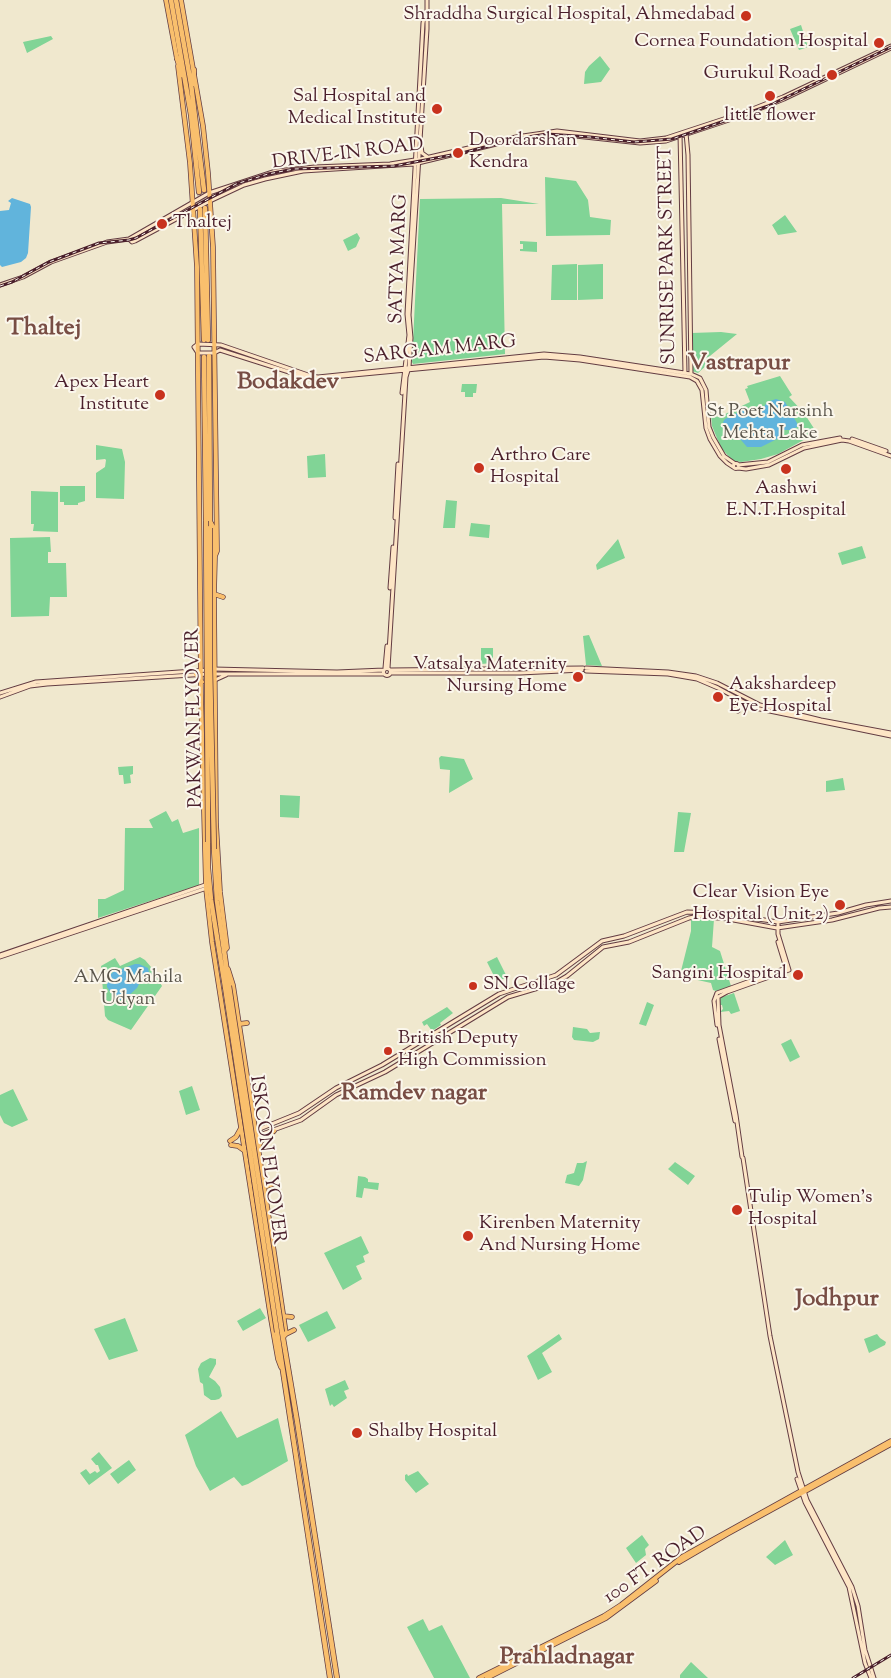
<!DOCTYPE html>
<style>
body{margin:0}
canvas{display:block;background:#f0e8ce}
</style>
<canvas width="891" height="1678"></canvas>
<script>
const ctx = document.querySelector('canvas').getContext('2d');
ctx.lineJoin = 'round';
function fillPath(path, color) { ctx.fillStyle = color; ctx.fill(path, 'evenodd'); }
const toPath = rows => new Path2D(rows.map(r => 'M' + r).join(''));
function trace(path, color, width, dash) { ctx.strokeStyle = color; ctx.lineWidth = width; ctx.lineCap = dash ? 'butt' : 'round'; ctx.setLineDash(dash || []); ctx.stroke(path); }
function label(font, color, halo, rows, align = 'center') {
  ctx.font = font + ' "Sorts Mill Goudy",serif'; ctx.lineWidth = 4; ctx.setLineDash([]); ctx.textBaseline = 'middle'; ctx.strokeStyle = halo; ctx.fillStyle = color; for (const [text, x, y, turn = 0] of rows) {
    ctx.save(); ctx.translate(x, y); ctx.rotate((+turn || 0) * Math.PI / 180); ctx.textAlign = isNaN(turn) ? turn : align; if (halo) ctx.strokeText(text, 0, 0); ctx.fillText(text, 0, 0); ctx.restore();
  }
}
fillPath(toPath([
 [801,25,808,47,799,50,790,29],
 [51,36,53,39,27,53,23,42],
 [600,56,610,69,601,82,584,84,585,72,589,66],
 [545,177,576,181,588,200,590,217,611,220,610,235,546,236],
 [501,198,539,204,502,204,505,354,413,364,412,362,420,199],
 [785,215,797,232,778,235,772,225],
 [357,233,360,238,356,247,348,251,343,240],
 [520,241,537,242,537,252,520,251,520,249,523,249,523,244,520,244],
 [577,264,577,300,551,300,552,265],
 [603,264,603,299,578,300,578,265],
 [721,332,737,334,705,360,708,364,698,373,692,371,691,333],
 [780,376,792,395,789,397,804,413,815,430,810,432,811,436,778,454,761,459,741,462,733,461,721,448,712,426,711,415,719,417,750,402,745,389,748,388,747,386],
 [462,384,477,384,476,393,473,393,473,397,465,397,465,392,461,392],
 [96,445,122,449,125,462,124,499,96,498,96,473,105,467,106,460,105,459,96,460],
 [325,454,326,477,308,478,307,456],
 [60,486,85,486,85,501,78,503,78,505,64,505,64,502,60,502],
 [31,491,58,492,58,532,33,531,34,524,31,524],
 [446,500,457,501,455,528,443,528],
 [471,523,490,525,489,538,469,536],
 [50,537,51,552,48,552,48,563,66,563,67,597,50,597,49,616,11,617,10,538],
 [618,539,625,558,597,570,596,565],
 [862,546,866,558,842,565,838,553],
 [589,635,602,666,586,665,583,636],
 [481,648,493,648,493,663,481,664],
 [441,756,464,759,473,779,449,793,450,770,440,769,439,758],
 [133,766,133,774,130,775,131,783,124,784,123,775,119,775,118,767],
 [843,778,845,790,826,792,826,781],
 [280,795,300,796,299,818,280,817],
 [166,811,172,822,178,819,183,833,199,828,199,885,98,918,98,899,105,899,124,890,125,828,153,828,149,820],
 [678,812,691,813,684,852,674,852],
 [691,918,714,919,712,947,720,951,731,986,716,991,713,990,711,983,684,977,680,975,691,931],
 [140,957,145,960,151,967,162,986,131,1030,108,1020,105,1016,101,966,115,958,120,966],
 [497,957,507,977,497,982,487,962],
 [734,993,740,1011,731,1014,729,1011,720,1012,723,1009,722,1005,720,1005,719,998],
 [647,1002,654,1005,646,1026,639,1024],
 [447,1007,453,1013,440,1023,441,1025,432,1031,427,1024,424,1026,422,1022],
 [573,1027,587,1029,590,1033,600,1032,599,1039,593,1042,574,1040,572,1037],
 [791,1039,800,1057,790,1062,781,1044],
 [192,1086,200,1110,186,1115,179,1091],
 [13,1089,28,1120,12,1127,4,1123,0,1115,0,1095],
 [587,1161,583,1180,579,1186,565,1183,567,1175,574,1173,577,1163,583,1163],
 [675,1162,695,1176,688,1185,668,1169],
 [358,1176,365,1177,368,1179,368,1182,379,1183,378,1190,364,1188,362,1198,356,1197],
 [361,1236,369,1253,363,1256,365,1262,356,1266,362,1279,343,1290,324,1253],
 [260,1308,266,1318,243,1331,237,1321],
 [327,1311,336,1328,308,1342,299,1325],
 [125,1318,138,1351,109,1360,94,1329],
 [559,1334,562,1339,542,1353,552,1372,538,1380,527,1356],
 [877,1334,880,1338,886,1342,885,1345,869,1353,864,1339],
 [210,1358,216,1359,216,1364,209,1377,215,1381,220,1387,222,1396,219,1399,215,1400,211,1400,204,1395,203,1384,200,1382,198,1369,201,1363],
 [345,1380,349,1389,344,1391,347,1398,334,1407,332,1404,330,1406,325,1389],
 [221,1411,237,1438,278,1418,288,1461,248,1484,242,1486,234,1477,210,1491,196,1466,185,1435],
 [99,1452,112,1468,89,1485,80,1473,86,1469,90,1474,95,1471,97,1473,100,1471,98,1465,96,1465,91,1459],
 [129,1460,136,1470,118,1484,110,1474],
 [418,1471,429,1484,416,1493,405,1480,405,1475,407,1474,408,1476],
 [642,1535,649,1545,645,1549,646,1555,636,1563,626,1548],
 [785,1540,793,1555,775,1565,766,1557],
 [423,1619,429,1631,442,1625,470,1678,434,1678,407,1627],
 [691,1662,708,1678,680,1678,680,1675]
]), '#81d496');
fillPath(toPath([
 [12,198,30,204,31,207,28,253,26,258,21,262,2,267,0,265,0,211,9,210,11,203,8,201],
 [776,399,785,402,797,423,797,427,791,430,783,430,780,433,779,438,761,447,747,447,741,440,730,438,723,422,725,419,745,409,748,412,753,412,755,414,761,412,767,402],
 [135,964,139,964,148,968,150,977,140,982,137,988,126,998,118,1001,115,999,107,987,107,978,113,972]
]), '#61b4dc');
trace(toPath([
 [204,190,205,206],
 [199,192,200,209]
]), '#cfc0ad', 4.5, [4.5, 2]);
const secondary = toPath([
 [686,133,688,155,691,374],
 [680,134,685,373],
 [421,146,422,153,429,158],
 [129,239,209,193,276,171,315,167,390,164,421,159,516,137,557,131,640,141,666,138,745,112,783,97,891,46],
 [0,285,23,277,51,262,107,242,129,239,132,242,135,241,210,201,244,185,265,179,303,171,414,164,517,139,557,134,640,143,666,141,744,115,784,99,891,48],
 [402,393,409,335,407,314,423,23,425,13],
 [852,439,886,451],
 '733.5 466a2.5 2.5 0 1 1 5 0a2.5 2.5 0 1 1-5 0Z',
 [738,465,768,462,802,445,840,438],
 [733,467,727,463,720,456,710,439,706,428,702,390,697,381,690,377,580,360,544,357,311,379,220,350,214,353,198,353,194,347,198,344,221,345,311,376,318,377,544,354,580,357,691,374,700,378,706,390,709,427,713,437,724,456,734,463],
 [738,468,746,469,769,465,804,448,842,440,849,441,891,456],
 [395,518,398,464],
 [390,588,393,547],
 [385,668,387,646],
 [388,668,406,377,409,367,411,338,409,315,427,29,427,0],
 [586,668,668,672,696,676,717,683,760,705,821,720,891,733],
 '383.5 672a3.5 3.5 0 1 1 7 0a3.5 3.5 0 1 1-7 0Z',
 [214,669,337,672,384,670],
 [390,670,583,668],
 [586,671,668,674,697,679,718,688,755,708,891,736],
 [390,673,520,673,582,670],
 [214,674,383,674],
 [215,680,226,675],
 [0,693,36,682,208,670],
 [731,696,738,711],
 [0,697,30,686,47,684,208,674],
 [0,955,208,884],
 [0,957,207,888],
 [717,1025,714,1001,717,993,786,968,778,942],
 [719,1039,735,1121],
 [255,1133,262,1128,299,1113,336,1088,382,1065,499,994,556,975,602,941,624,936,687,912,718,913,778,922,838,913,866,905,891,901],
 [254,1137,301,1120,336,1095,385,1072,508,997,555,983,567,976,603,947,629,942,689,918,699,916,728,919,777,928,832,920,879,908,891,907],
 [742,1157,736,1115,719,1025,718,997,727,992,789,970,778,934,778,922],
 [743,1158,770,1336,798,1472,807,1500,852,1587,858,1606,865,1650,874,1678],
 [797,1479,805,1502,849,1587,865,1663,871,1678]
]);
const primary = toPath([
 [166,0,177,59],
 [181,0,203,126,208,173,213,247,217,551,215,556,214,594,216,823,220,892,227,948,224,951],
 [178,66,190,163,197,267,201,695,206,888,212,942,271,1319,278,1359,281,1367],
 [211,523,213,527,214,555],
 [214,594,223,597],
 [196,674,202,682],
 [228,969,233,985,271,1232,286,1334,283,1337],
 [239,1024,247,1023],
 [230,1141,236,1137,241,1128],
 [231,1145,238,1146,245,1151],
 [259,1146,261,1141,274,1131],
 [264,1187,273,1184],
 [283,1316,292,1317],
 [286,1334,294,1330],
 [679,1562,727,1534,891,1444],
 [479,1678,604,1616,621,1605,682,1557,891,1441],
 [487,1678,606,1618,656,1581]
]);
const trunk = toPath([
 [171,0,191,115,199,192],
 [176,0,191,84,204,190],
 [177,58,182,75],
 [193,84,194,70],
 [205,208,208,340],
 [200,209,204,340],
 [209,356,210,528],
 [204,357,206,521],
 [208,842,208,868,211,900,225,987],
 [214,849,217,901,229,986],
 [277,1332,330,1678],
 [282,1332,297,1421,337,1678]
]);
trace(secondary, '#633d43', 5);
trace(primary, '#633d43', 5.5);
trace(trunk, '#633d43', 6);
trace(secondary, '#fde5c5', 3);
trace(primary, '#f9bf6d', 4);
trace(trunk, '#f9bf6d', 4.5);
const rail = toPath([
 [0,286,12,282,49,262,99,243,129,240,136,238,236,184,268,174,294,169,394,166,462,153,515,139,547,134,590,137,634,142,672,139,768,106,891,47],
 [853,1678,891,1655]
]);
trace(rail, '#4a1f2b', 3);
trace(rail, '#fbf7ec', 1, [4]);
const trunkBridge = toPath([
 [206,521,208,842],
 [210,528,210,667,214,849],
 [229,986,282,1332],
 [225,987,277,1332]
]);
trace(trunkBridge, '#633d43', 6, []);
trace(trunkBridge, '#f9bf6d', 4.5);
for (const [x, y, r, color] of [
 [746,16,6,"#c8321e"],
 [879,43,6,"#c8321e"],
 [832,75,6,"#c8321e"],
 [770,96,6,"#c8321e"],
 [437,109,6,"#c8321e"],
 [458,153,6,"#c8321e"],
 [162,224,6,"#c8321e"],
 [160,395,6,"#c8321e"],
 [479,468,6,"#c8321e"],
 [786,469,6,"#c8321e"],
 [578,677,6,"#c8321e"],
 [718,697,6,"#c8321e"],
 [840,905,6,"#c8321e"],
 [798,975,6,"#c8321e"],
 [473,986,5,"#c8321e"],
 [388,1051,5,"#c8321e"],
 [737,1210,6,"#c8321e"],
 [468,1236,6,"#c8321e"],
 [357,1433,6,"#c8321e"]
]) { const dot = new Path2D(); dot.arc(x, y, r, 0, 2 * Math.PI); ctx.fillStyle = color; ctx.fill(dot); trace(dot, '#fbf7ec', 2); }
label('19px', '#4a1f2b', '#fbf7ec', [
 ["Shraddha Surgical Hospital, Ahmedabad",735,16,"right"],
 ["Cornea Foundation Hospital",868,43,"right"],
 ["Gurukul Road",821,75,"right"],
 ["Sal Hospital and",426,98,"right"],
 ["Medical Institute",426,120,"right"],
 ["little flower",770,117,"center"],
 ["Doordarshan",469,142],
 ["Kendra",469,164],
 ["Thaltej",173,224],
 ["Apex Heart",149,384,"right"],
 ["Institute",149,406,"right"],
 ["Arthro Care",490,457],
 ["Hospital",490,479],
 ["Aashwi",786,490,"center"],
 ["E.N.T.Hospital",786,512,"center"],
 ["Vatsalya Maternity",567,666,"right"],
 ["Nursing Home",567,688,"right"],
 ["Aakshardeep",729,686],
 ["Eye Hospital",729,708],
 ["Clear Vision Eye",829,894,"right"],
 ["Hospital (Unit 2)",829,916,"right"],
 ["Sangini Hospital",787,975,"right"],
 ["SN Collage",483,986],
 ["British Deputy",398,1040],
 ["High Commission",398,1062],
 ["Tulip Women's",748,1199],
 ["Hospital",748,1221],
 ["Kirenben Maternity",479,1225],
 ["And Nursing Home",479,1247],
 ["Shalby Hospital",368,1433]
], 'left');
label('19px', '#4a1f2b', '#fbf7ec', [
 ["DRIVE-IN ROAD",348,155,-7],
 ["SUNRISE PARK STREET",669,255,-91],
 ["SATYA MARG",400,259,-88],
 ["SARGAM MARG",440,351,-6],
 ["PAKWAN FLYOVER",196,718,-91],
 ["ISKCON FLYOVER",266,1160,82],
 ["100 FT. ROAD",656,1566,-35]
]);
label('19px', '#5a554b', '#fbf7ec', [
 ["St Poet Narsinh",770,413],
 ["Mehta Lake",770,435],
 ["AMC Mahila",128,979],
 ["Udyan",128,1001]
]);
label('bold 24px', '#784d44', '#fbf7ec', [
 ["Thaltej",44,330],
 ["Vastrapur",739,365],
 ["Bodakdev",288,384],
 ["Ramdev nagar",414,1095],
 ["Jodhpur",837,1301],
 ["Prahladnagar",567,1659]
]);
</script>
